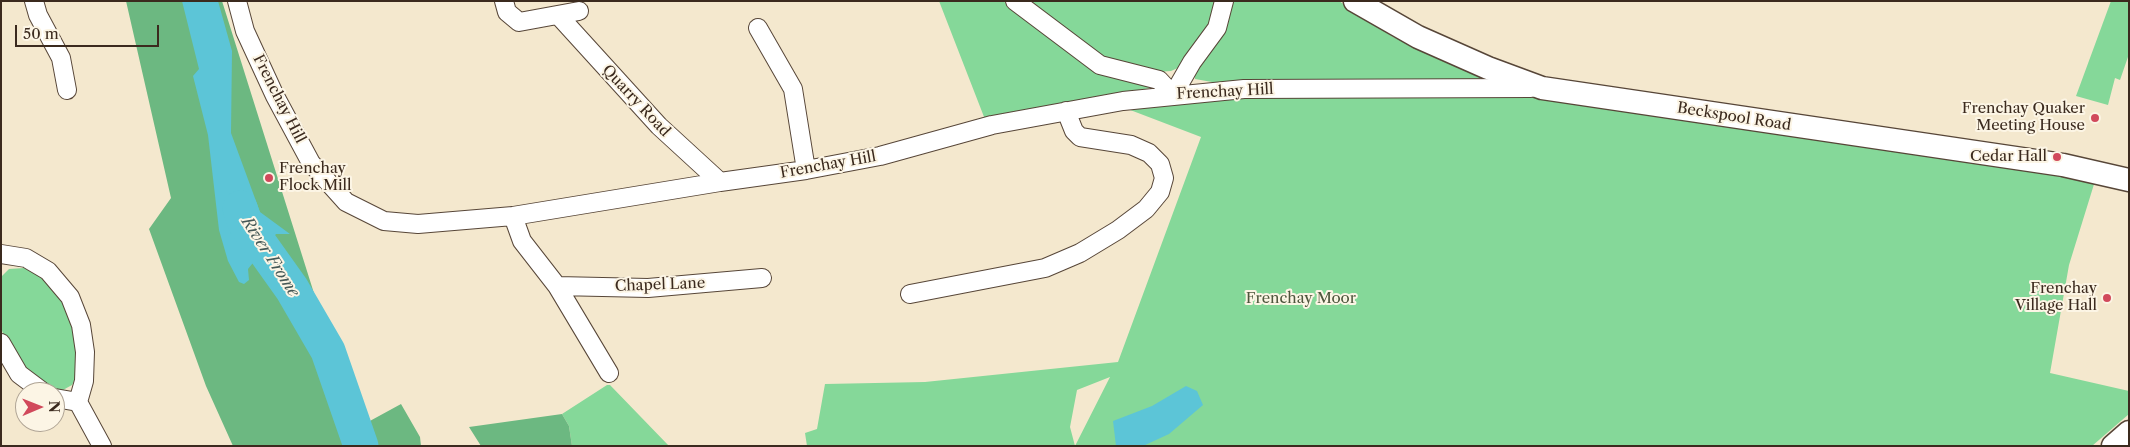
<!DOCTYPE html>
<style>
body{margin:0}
#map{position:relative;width:2130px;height:447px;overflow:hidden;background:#f4e8ce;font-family:"Libre Caslon Text",serif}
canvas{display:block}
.frame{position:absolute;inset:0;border:2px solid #3b2a1e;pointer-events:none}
.north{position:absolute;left:15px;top:382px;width:50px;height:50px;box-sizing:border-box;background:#fcf5e5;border:1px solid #afa495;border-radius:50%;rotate:89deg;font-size:14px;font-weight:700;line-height:20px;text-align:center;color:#3b2a1e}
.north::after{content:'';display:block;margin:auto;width:18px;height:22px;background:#d1495b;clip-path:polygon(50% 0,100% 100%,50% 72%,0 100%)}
.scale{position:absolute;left:15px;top:25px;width:144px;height:22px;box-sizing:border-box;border:2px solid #3b2a1e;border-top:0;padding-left:6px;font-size:15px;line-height:18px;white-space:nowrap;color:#3b2a1e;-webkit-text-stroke:4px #fcf5e5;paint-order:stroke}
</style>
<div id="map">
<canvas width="2130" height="447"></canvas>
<div class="frame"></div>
<div class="north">N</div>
<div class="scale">50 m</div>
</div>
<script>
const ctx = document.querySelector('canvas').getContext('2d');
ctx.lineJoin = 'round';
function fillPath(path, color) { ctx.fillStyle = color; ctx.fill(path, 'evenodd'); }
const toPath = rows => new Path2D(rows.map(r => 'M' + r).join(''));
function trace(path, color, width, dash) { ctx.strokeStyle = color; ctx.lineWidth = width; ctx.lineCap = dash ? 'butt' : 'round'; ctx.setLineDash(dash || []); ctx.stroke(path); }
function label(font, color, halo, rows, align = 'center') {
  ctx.font = font + ' "Libre Caslon Text",serif'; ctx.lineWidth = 4; ctx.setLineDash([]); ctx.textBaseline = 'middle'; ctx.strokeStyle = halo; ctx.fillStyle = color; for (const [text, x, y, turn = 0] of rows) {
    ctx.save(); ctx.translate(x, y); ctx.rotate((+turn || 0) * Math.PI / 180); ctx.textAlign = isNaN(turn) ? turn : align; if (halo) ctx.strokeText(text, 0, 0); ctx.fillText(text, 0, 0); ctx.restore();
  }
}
fillPath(toPath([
 [939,1,1003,1,1079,60,1149,83,1150,88,1069,102,986,122],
 [1027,1,1218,1,1211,24,1180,67,1171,71,1157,72,1100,56],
 [1230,1,1339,1,1393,37,1481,73,1480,81,1212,82,1195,79,1194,70],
 [2111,1,2129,1,2129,54,2120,80,2115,78,2108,105,2076,96],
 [1281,97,1552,98,2095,181,2069,265,2050,373,2129,391,2129,414,2092,446,1075,446,1110,377,1077,390,1070,427,1075,446,807,446,805,433,817,429,825,384,925,382,1118,362,1201,137,1125,108,1206,99],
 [24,268,45,279,62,299,74,326,79,371,72,385,63,390,52,389,38,382,17,363,3,334,1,327,1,277,9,269],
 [607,385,610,385,669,446,572,446,569,426,562,414]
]), '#85d899');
fillPath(toPath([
 [126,1,222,1,318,306,368,422,401,404,420,437,421,446,233,446,206,386,149,229,171,198],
 [562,414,569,426,572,446,481,446,469,427]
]), '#6cb881');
fillPath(toPath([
 [182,1,218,1,232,51,231,133,260,212,290,234,276,234,248,269,249,280,244,284,239,282,228,261,219,230,208,135,193,76,199,69],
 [1186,386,1197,391,1203,405,1169,434,1143,446,1116,446,1113,421,1152,406]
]), '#5cc5d7');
trace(toPath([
 [240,208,245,223,292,289,328,351,361,446]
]), '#5cc5d7', 35);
const minor = toPath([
 [34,1,38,15,61,58,67,90],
 [237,1,245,31,275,96,311,163,346,202,384,221,418,224,513,216,720,182,806,170,880,156,992,125,1123,101,1244,89,1531,88],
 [504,1,507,12,519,22,579,11],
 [1015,1,1100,65,1159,80,1173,95],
 [558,15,659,126,720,182],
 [758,28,793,89,806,170],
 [1173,95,1192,62,1217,28,1224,1],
 [513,216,522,241,557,286,609,373],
 [1,254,26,258,48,271,70,297,81,325,85,352,84,381,78,402,102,446],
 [557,286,648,288,762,278],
 [910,294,1045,268,1080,253,1118,230,1146,209,1160,192,1164,178,1160,164,1149,153,1131,145,1080,137,1074,131,1066,111],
 [1,343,19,374,43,392],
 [55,398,78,402]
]);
const tertiary = toPath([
 [1355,1,1418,37,1488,68,1542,88,2063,165,2129,180],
 [2113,446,2129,432]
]);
trace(minor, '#574638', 20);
trace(tertiary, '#574638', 25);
trace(minor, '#fff', 18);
trace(tertiary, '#fff', 22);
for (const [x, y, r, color] of [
 [2095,118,5,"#d1495b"],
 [2057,157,5,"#d1495b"],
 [269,178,5,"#d1495b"],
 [2107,298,5,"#d1495b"]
]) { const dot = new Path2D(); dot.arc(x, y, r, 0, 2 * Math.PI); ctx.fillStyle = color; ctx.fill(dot); trace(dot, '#fcf5e5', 2); }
label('15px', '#3b2a1e', '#fcf5e5', [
 ["Frenchay Hill",1225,92,-3],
 ["Frenchay Hill",279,99,63],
 ["Quarry Road",636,101,47],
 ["Beckspool Road",1734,117,9],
 ["Frenchay Hill",828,165,-10],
 ["Chapel Lane",660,285,-2]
]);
label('15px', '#3b2a1e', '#fcf5e5', [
 ["Frenchay Quaker",2085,109],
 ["Meeting House",2085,126],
 ["Cedar Hall",2047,157],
 ["Frenchay",279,169,"left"],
 ["Flock Mill",279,186,"left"],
 ["Frenchay",2097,289],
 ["Village Hall",2097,306]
], 'right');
label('15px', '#4e563d', '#fcf5e5', [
 ["Frenchay Moor",1301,299]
]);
label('italic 16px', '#455856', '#fcf5e5', [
 ["River Frome",270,257,57]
]);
</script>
